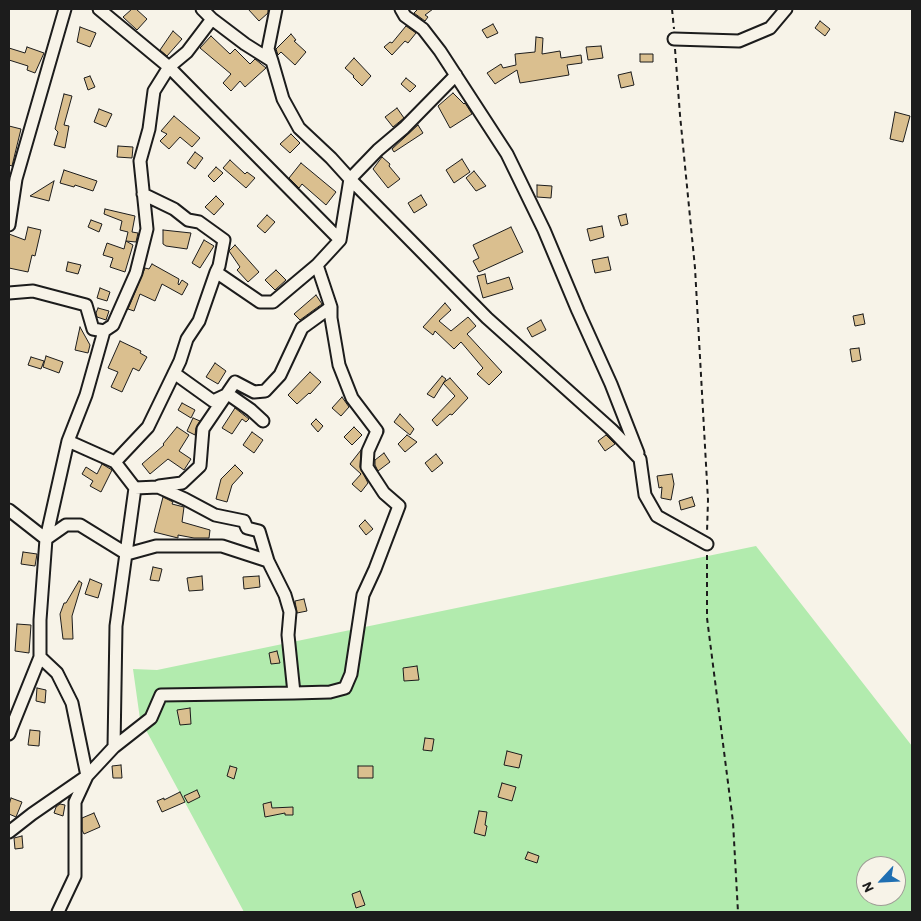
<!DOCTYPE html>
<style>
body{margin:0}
#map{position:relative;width:921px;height:921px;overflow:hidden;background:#f7f3e8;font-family:Itim,sans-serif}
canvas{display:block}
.frame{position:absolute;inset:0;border:10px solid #1c1c1c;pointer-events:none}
.north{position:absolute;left:856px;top:856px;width:50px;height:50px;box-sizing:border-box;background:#f7f3e8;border:1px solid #9f9d96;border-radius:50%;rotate:245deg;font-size:14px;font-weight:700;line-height:20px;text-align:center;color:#1c1c1c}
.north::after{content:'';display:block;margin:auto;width:18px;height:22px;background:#1f6fb2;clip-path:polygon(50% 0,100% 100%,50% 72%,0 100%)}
</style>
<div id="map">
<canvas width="921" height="921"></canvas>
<div class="frame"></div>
<div class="north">N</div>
</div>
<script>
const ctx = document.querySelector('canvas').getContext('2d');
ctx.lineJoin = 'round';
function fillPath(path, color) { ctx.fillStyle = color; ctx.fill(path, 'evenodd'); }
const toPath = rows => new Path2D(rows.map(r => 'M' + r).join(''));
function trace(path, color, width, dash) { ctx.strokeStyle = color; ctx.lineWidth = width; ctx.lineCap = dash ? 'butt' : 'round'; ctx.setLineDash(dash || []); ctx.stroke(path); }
fillPath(toPath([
 [756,546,912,746,912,912,244,912,140,719,133,669,157,670],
 [866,866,896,866,896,896,866,896]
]), '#b2ebae');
const building = toPath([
 [132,9,136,9,147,19,137,30,123,17,132,9],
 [248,9,268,9,268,13,259,21,248,9],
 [418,9,433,9,425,15,428,17,425,21,414,13,418,9],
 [820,21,830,29,825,36,815,28,820,21],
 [493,24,498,33,487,38,482,30,493,24],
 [406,26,416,33,408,43,405,41,392,55,384,47,390,42,392,43,406,26],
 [80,27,96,33,90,47,77,42,80,27],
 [173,31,182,39,167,56,160,50,173,31],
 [291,34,296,40,294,41,306,52,295,65,281,52,278,55,276,49,291,34],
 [211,36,230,54,235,49,250,64,255,59,266,68,245,87,240,81,231,91,223,83,231,74,200,48,211,36],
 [536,37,543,38,542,54,560,51,561,58,581,55,582,63,567,65,569,75,520,83,517,70,495,84,487,73,501,64,503,68,516,65,515,54,535,52,536,37],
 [601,46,603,58,588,60,586,47,601,46],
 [27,47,44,53,35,73,27,70,28,66,9,60,9,48,25,53,27,47],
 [640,54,653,54,653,62,640,62,640,54],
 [354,58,371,76,362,86,353,77,354,76,345,68,354,58],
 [631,72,634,85,621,88,618,75,631,72],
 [90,76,95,87,88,90,84,78,90,76],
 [406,78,416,86,410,92,401,84,406,78],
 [453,93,464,104,465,103,472,114,450,128,438,106,453,93],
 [64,94,72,96,64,125,69,126,65,148,54,145,58,132,55,129,64,94],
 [397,108,404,118,393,127,385,117,397,108],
 [99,109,112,114,106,127,94,122,99,109],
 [895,112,910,116,903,142,890,139,895,112],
 [174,116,200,138,192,147,180,137,169,149,160,141,167,134,161,131,174,116],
 [418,125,423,133,394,152,392,149,418,125],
 [9,126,21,129,12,166,9,165,9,126],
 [291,134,300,143,290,153,280,144,291,134],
 [118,146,133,147,132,158,117,157,118,146],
 [195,152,203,158,195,169,187,163,195,152],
 [382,157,390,164,389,166,400,179,388,188,373,169,382,157],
 [462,159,470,172,454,183,446,170,462,159],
 [230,160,245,174,247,172,255,178,246,188,223,168,230,160],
 [301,163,336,192,326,205,302,184,299,188,289,178,301,163],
 [216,167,223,173,214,182,208,176,216,167],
 [64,170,97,181,93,191,75,185,74,187,60,183,64,170],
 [474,171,486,186,476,191,466,178,474,171],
 [54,181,49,201,30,196,54,181],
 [537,185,552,186,551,198,537,197,537,185],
 [421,195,427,205,414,213,408,203,421,195],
 [216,196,224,204,214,215,205,207,216,196],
 [105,209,135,216,132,232,138,233,136,242,126,241,133,245,125,272,110,267,113,258,103,255,107,243,124,249,128,232,120,230,122,221,104,214,105,209],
 [626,214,628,224,621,226,618,216,626,214],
 [267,215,275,222,265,233,257,226,267,215],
 [91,220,102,224,99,232,88,227,91,220],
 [602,226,604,237,590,241,587,229,602,226],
 [28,227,41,230,35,256,32,255,28,272,9,268,9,234,25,240,28,227],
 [511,227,523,252,479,272,473,261,479,258,473,245,511,227],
 [163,230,191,233,187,249,166,246,163,244,163,230],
 [204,240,214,246,200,268,192,263,204,240],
 [235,245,259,272,248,282,237,270,240,267,229,251,235,245],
 [608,257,611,270,595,273,592,260,608,257],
 [68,262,81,265,78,274,66,271,68,262],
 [152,264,179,279,178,284,179,285,182,280,188,284,182,295,162,284,155,301,140,294,134,311,128,309,145,268,149,269,152,264],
 [276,270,286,280,275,290,265,280,276,270],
 [485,274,487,284,509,277,513,289,483,298,477,276,485,274],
 [100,288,110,292,107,301,97,298,100,288],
 [316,295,322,304,300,320,294,314,316,295],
 [445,303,451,310,439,321,451,331,468,317,476,326,467,334,502,372,489,385,477,374,483,368,461,342,454,349,435,331,433,335,423,327,445,303],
 [98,308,109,311,106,320,97,317,96,313,98,308],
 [863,314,865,324,855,326,853,316,863,314],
 [541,320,546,330,532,337,527,328,541,320],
 [80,327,90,345,88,353,75,350,80,327],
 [120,341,141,351,140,353,147,357,139,371,133,368,122,392,111,387,118,372,108,368,120,341],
 [859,348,861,360,852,362,850,349,859,348],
 [46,356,63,362,59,373,43,367,46,356],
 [31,357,44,361,41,369,28,365,31,357],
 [215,363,226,371,218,384,206,377,215,363],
 [310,372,321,382,310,394,309,393,297,404,288,395,310,372],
 [442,376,446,379,434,398,427,394,442,376],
 [450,378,468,398,452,415,450,414,437,426,432,420,455,396,443,383,450,378],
 [342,397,349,407,341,416,332,408,342,397],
 [182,403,195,410,191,418,178,410,182,403],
 [235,408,249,419,246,422,242,419,232,434,222,428,235,408],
 [400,414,414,429,410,435,394,422,400,414],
 [193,418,200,421,196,428,195,435,187,431,193,418],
 [316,419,323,426,318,432,311,424,316,419],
 [177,427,189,435,179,451,191,459,184,470,168,459,150,474,142,464,164,445,163,444,177,427],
 [354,427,362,435,352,445,344,437,354,427],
 [252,432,263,440,254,453,243,445,252,432],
 [407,435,417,442,405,452,398,444,407,435],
 [606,435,615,444,605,451,598,441,606,435],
 [361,450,360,467,368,483,361,492,352,484,361,474,350,464,361,450],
 [384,453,390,462,378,471,375,465,375,460,384,453],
 [436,454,443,463,432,472,425,463,436,454],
 [102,464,112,470,101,492,90,486,93,481,82,474,86,467,97,474,102,464],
 [235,465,243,473,232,485,227,502,216,499,221,479,235,465],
 [672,474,674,484,671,500,661,498,662,487,659,488,657,476,672,474],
 [163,497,173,502,172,504,184,507,182,522,210,530,209,538,194,538,178,535,178,538,154,532,163,497],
 [692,497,695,506,681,510,679,501,692,497],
 [365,520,373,529,366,535,359,526,365,520],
 [23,552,37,554,35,566,21,564,23,552],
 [153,567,162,569,159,581,150,580,153,567],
 [202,576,203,590,189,591,187,578,202,576],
 [259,576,260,587,244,589,243,577,259,576],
 [90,579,102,584,98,598,85,594,90,579],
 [79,581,82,583,72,616,73,639,63,639,60,614,64,603,66,603,79,581],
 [304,599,307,611,297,613,295,601,304,599],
 [17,624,31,625,29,653,15,651,17,624],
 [277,651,280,663,271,664,269,653,277,651],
 [417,666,419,680,404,681,403,668,417,666],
 [37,688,46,690,45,703,36,701,37,688],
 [190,708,191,724,180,725,177,710,190,708],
 [30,730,40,731,39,746,28,745,30,730],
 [425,738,434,739,432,751,423,750,425,738],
 [507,751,522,755,519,768,504,765,507,751],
 [121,765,122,778,113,778,112,766,121,765],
 [230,766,237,768,234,779,227,776,230,766],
 [358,766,373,766,373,778,358,778,358,766],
 [502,783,516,787,512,801,498,797,502,783],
 [197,790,200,797,188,803,184,796,197,790],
 [180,792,185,802,162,812,157,801,164,798,164,800,180,792],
 [11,798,22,802,16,817,9,814,9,805,11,798],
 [271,802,272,808,293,807,293,815,285,815,285,813,265,817,263,804,271,802],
 [60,804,65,805,63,816,54,813,56,807,60,804],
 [479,811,487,812,485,825,487,826,485,836,474,833,479,811],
 [94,813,100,827,84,834,82,830,82,818,94,813],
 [22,836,23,848,15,849,14,838,22,836],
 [528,852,539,856,537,863,525,859,528,852],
 [360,891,365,905,356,908,352,894,360,891]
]);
fillPath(building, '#dabf8f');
trace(building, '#1c1c1c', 1);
const minor = toPath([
 [99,9,169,67,340,240],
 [202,9,212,19,245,44,272,61,283,99,299,128,331,158,350,179,487,318,612,430,640,459,645,495,657,516,707,544],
 [401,9,405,16,423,29,440,51,507,154,544,230,578,311,611,384,638,453],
 [674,39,739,41,770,28,786,9],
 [272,61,268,49,276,9],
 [143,194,174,209,188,220,199,222,224,240,219,266,216,272,260,302,273,302,317,265,340,240,350,179,378,150,404,128,456,75],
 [9,225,16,179,65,9],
 [9,293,33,291,86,305,93,329,104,331,113,325,136,273,147,229,140,161,149,129,154,91,169,67,187,52,212,19],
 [104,331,86,395,68,441,115,462,135,488,158,487,185,499,215,515,244,521,247,528,259,531,268,561,285,595,290,612,288,635,294,693],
 [174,373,213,401,228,394,251,410,263,421],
 [115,462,148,427,180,361,187,339,199,321,216,272],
 [159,486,182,483,200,466,203,429,235,382,254,392,265,391,280,375,302,328,331,307,317,265],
 [9,510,46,539,40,620,40,657,57,673,72,703,87,776,75,802,75,876,58,912],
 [46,539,66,525,80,525,127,554,156,546,222,546,268,561],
 [46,539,68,441],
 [9,734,40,657],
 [114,747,116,626,135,488],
 [9,832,32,814,87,776,114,747,151,718,161,695,294,693,330,692,345,688,351,674,363,595,375,569,399,506,384,493,367,467,368,451,377,431,352,398,339,365,331,318,331,307]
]);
trace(minor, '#1c1c1c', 15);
trace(toPath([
 [672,9,674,29],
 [675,49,680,115,695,268,708,500,707,532],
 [707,555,707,618,733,822,738,912]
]), '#1c1c1c', 2, [5, 4]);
trace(minor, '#f7f3e8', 11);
</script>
